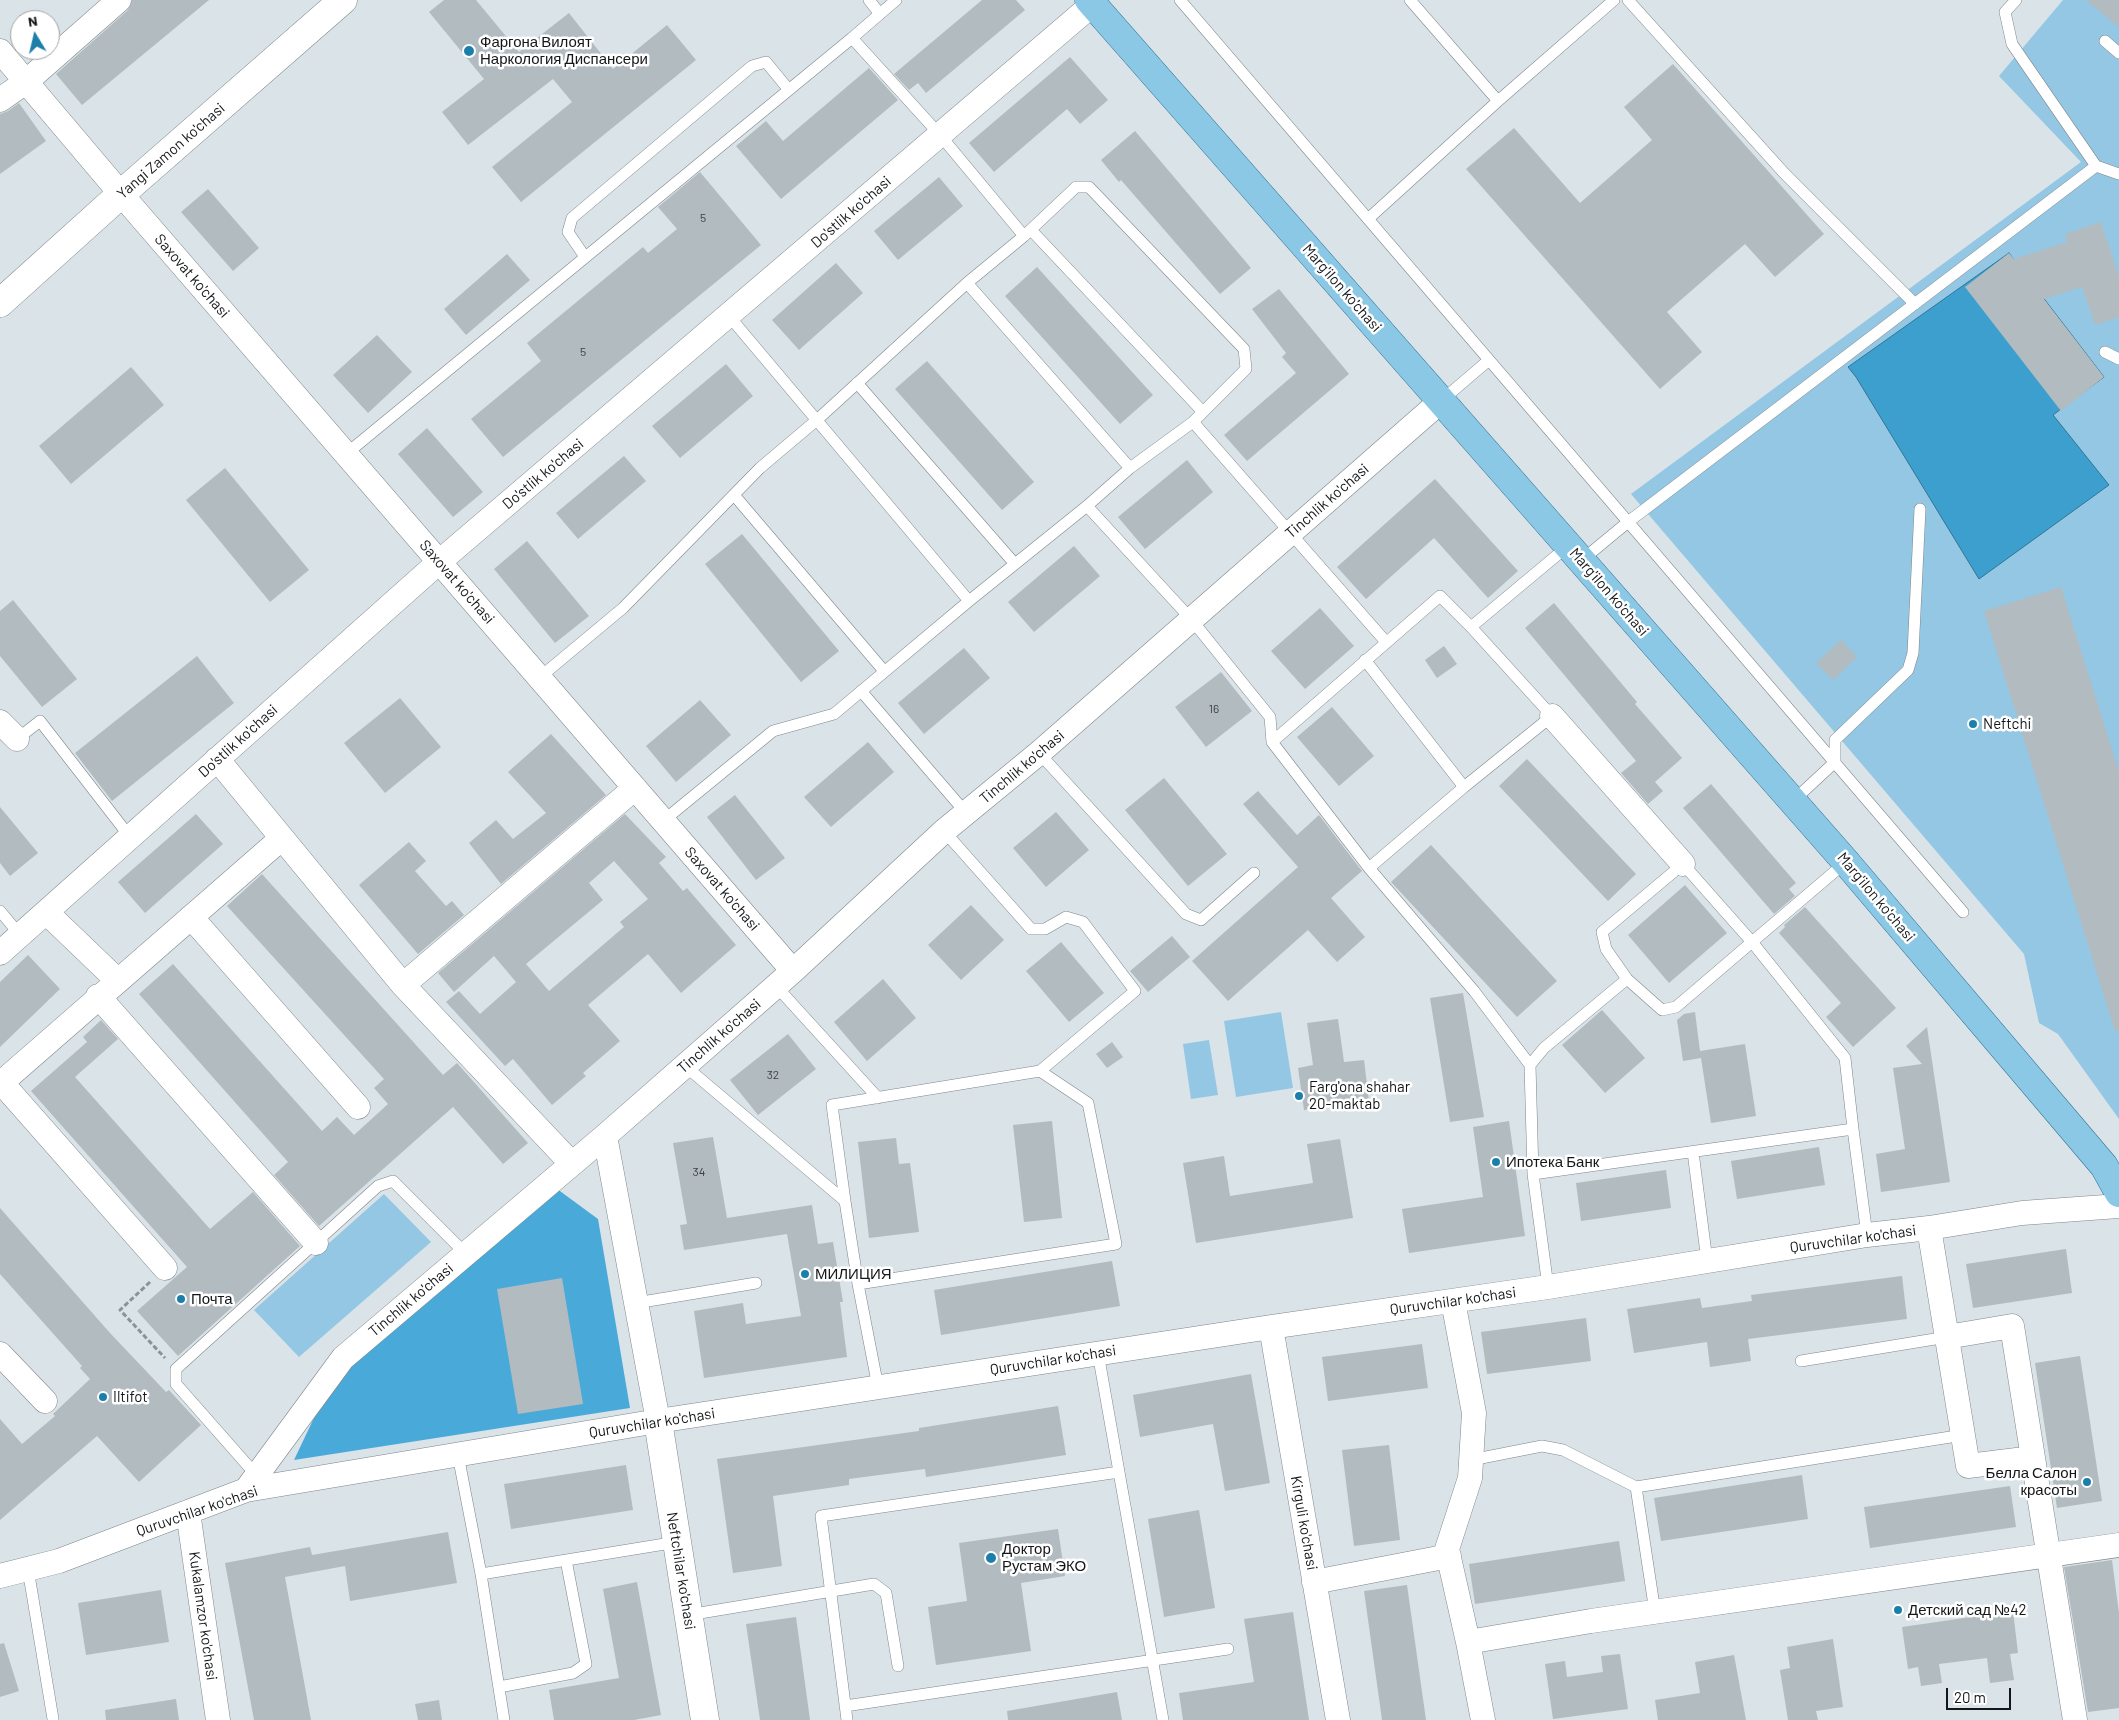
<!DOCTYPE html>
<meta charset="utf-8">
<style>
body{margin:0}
#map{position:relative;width:2119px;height:1720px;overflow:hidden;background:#dae3e8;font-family:Barlow,sans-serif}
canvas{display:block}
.north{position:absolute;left:10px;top:10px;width:50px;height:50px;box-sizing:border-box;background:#fff;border:1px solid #a1a2a3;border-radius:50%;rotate:351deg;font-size:14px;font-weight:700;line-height:20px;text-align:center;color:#141719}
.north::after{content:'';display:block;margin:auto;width:18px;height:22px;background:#1c7faa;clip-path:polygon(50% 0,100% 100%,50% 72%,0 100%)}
.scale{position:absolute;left:1946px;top:1688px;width:65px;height:22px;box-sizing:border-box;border:2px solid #141719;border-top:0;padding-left:6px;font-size:15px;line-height:18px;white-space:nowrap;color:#141719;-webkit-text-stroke:4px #fff;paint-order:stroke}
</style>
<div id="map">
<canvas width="2119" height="1720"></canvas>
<div class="north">N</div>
<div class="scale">20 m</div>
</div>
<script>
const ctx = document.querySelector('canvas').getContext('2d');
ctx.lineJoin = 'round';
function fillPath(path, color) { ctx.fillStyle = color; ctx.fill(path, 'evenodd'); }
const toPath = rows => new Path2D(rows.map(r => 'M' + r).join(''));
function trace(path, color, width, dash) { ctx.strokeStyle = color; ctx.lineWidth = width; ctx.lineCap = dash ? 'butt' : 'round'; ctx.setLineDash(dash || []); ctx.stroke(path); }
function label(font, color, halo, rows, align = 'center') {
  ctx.font = font + ' Barlow,sans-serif'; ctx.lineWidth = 5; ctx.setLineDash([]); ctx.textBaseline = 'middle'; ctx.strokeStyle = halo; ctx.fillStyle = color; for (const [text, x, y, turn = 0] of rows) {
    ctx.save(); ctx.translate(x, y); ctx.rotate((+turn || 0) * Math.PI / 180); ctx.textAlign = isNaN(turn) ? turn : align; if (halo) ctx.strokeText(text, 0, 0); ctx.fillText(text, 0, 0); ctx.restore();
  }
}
fillPath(toPath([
 [2063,0,2119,0,2119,1119,2058,1034,2039,1023,2024,954,1631,494,2081,162,1999,76],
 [1281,1012,1293,1088,1236,1097,1224,1021],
 [1209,1040,1218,1095,1191,1099,1183,1044],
 [384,1194,431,1242,299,1357,254,1310]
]), '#93c7e4');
fillPath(toPath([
 [549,1183,598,1219,630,1408,294,1460,341,1361]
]), '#49aad9');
const water = toPath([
 [2009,253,2104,377,2053,415,2109,485,1979,579,1856,377,1848,367,2009,253]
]);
fillPath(water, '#3c9fcd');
trace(water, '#307697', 1);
fillPath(toPath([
 [132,0,209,0,82,105,56,74,128,10],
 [444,0,476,0,519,52,569,13,613,69,667,25,696,60,521,202,492,167,572,102,553,79,468,145,442,112,484,79,429,12],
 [982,0,1016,0,1025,10,926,93,918,83,909,90,894,74],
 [2086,0,2119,0,2119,27],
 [1070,57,1108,100,1080,124,1067,109,994,172,969,143],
 [1673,64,1824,234,1775,277,1745,244,1667,312,1702,352,1660,389,1466,169,1514,128,1580,203,1652,140,1624,107],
 [869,68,898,100,781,199,736,146,766,121,783,141],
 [19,103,46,141,0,174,0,114,8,111],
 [1135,131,1251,268,1220,294,1121,180,1119,182,1101,160],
 [700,172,761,245,503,457,471,419,541,361,527,343,643,247,648,253,677,229,658,207],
 [939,177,963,206,898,260,874,231],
 [208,189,259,248,233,271,181,212],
 [2101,222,2119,277,2119,317,2095,325,2082,287,2044,299,2104,377,2061,411,1965,287,2009,253,2014,259,2067,242,2065,234],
 [507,254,530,280,466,335,444,309],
 [836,263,863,293,799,350,772,320],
 [1037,267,1153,395,1120,424,1005,296],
 [1279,289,1349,374,1247,461,1224,435,1296,373,1282,357,1286,353,1252,309],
 [377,335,412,372,368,413,333,375],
 [927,361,1034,482,1002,510,895,389],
 [726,364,753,396,680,458,652,426],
 [131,367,164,405,71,484,39,446],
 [427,428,483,492,453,517,398,454],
 [624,456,646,481,578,539,556,513],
 [1187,460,1213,492,1145,549,1118,517],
 [225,468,309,570,270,602,186,500],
 [1435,479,1518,571,1488,598,1434,538,1366,599,1337,567],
 [742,534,839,651,801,682,705,564],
 [527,541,589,616,555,643,494,569],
 [1074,546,1100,576,1034,632,1008,602],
 [2061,587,2119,772,2119,1030,2115,1031,1984,611],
 [13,600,77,679,42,707,0,656,0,611],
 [1554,603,1637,702,1635,704,1682,758,1655,782,1663,791,1648,804,1621,773,1636,761,1525,628],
 [1320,608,1354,646,1305,689,1271,651],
 [1841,640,1857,657,1833,680,1816,663],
 [1444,646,1457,664,1437,678,1425,660],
 [964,648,990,678,924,734,898,703],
 [197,656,234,703,112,801,75,753],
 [1221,672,1252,711,1206,747,1175,707],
 [400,698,441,747,385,793,344,743],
 [700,700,731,735,676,782,646,746],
 [1332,707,1374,756,1339,786,1297,737],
 [551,734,606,795,501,884,469,843,496,820,513,839,546,813,508,772],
 [868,742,894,772,831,827,804,797],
 [1527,759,1636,874,1608,901,1499,786],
 [1164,778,1227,854,1188,886,1125,810],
 [1711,784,1796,883,1789,889,1795,896,1774,914,1683,808],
 [1258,791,1297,835,1319,815,1362,871,1331,898,1365,937,1337,962,1308,930,1228,1001,1192,961,1298,867,1243,804],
 [735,795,785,858,756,880,707,817],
 [0,807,38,853,10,876,0,863],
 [1056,812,1089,850,1046,887,1013,848],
 [196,814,223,844,145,913,118,882],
 [625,814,666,857,659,863,683,891,687,888,736,945,681,993,648,954,588,1005,620,1041,583,1073,586,1076,552,1105,513,1059,505,1066,446,1002,459,991,480,1014,516,982,494,956,454,992,438,973],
 [614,861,648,899,620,922,624,927,549,991,526,964,603,900,589,883],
 [409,842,426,861,415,871,446,906,452,901,464,915,418,954,359,885],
 [1431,845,1557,981,1517,1017,1391,882],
 [262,874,443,1075,457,1063,528,1143,503,1164,453,1107,319,1226,274,1175,288,1162,139,994,173,964,322,1131,337,1117,354,1135,388,1104,374,1088,384,1079,227,906],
 [1685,885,1727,933,1669,983,1628,935],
 [971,905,1004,940,961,980,928,945],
 [1805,907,1896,1008,1853,1047,1826,1017,1841,1003,1779,933,1785,927,1784,925],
 [1172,936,1190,957,1148,992,1130,971],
 [1061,942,1104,993,1069,1022,1026,971],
 [28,955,60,989,0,1047,0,982],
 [883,979,916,1018,867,1061,834,1022],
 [1463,993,1484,1117,1450,1122,1430,998],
 [1602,1010,1645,1058,1605,1093,1562,1045],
 [1695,1012,1700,1051,1745,1044,1756,1116,1711,1123,1701,1058,1683,1061,1677,1020,1684,1014],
 [1338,1019,1344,1062,1364,1060,1369,1101,1304,1110,1298,1068,1313,1065,1307,1023],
 [101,1020,118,1039,75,1077,210,1229,253,1192,300,1246,178,1356,137,1311,187,1267,31,1091,87,1042,83,1037],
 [1927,1027,1950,1182,1881,1192,1876,1154,1905,1149,1893,1068,1922,1064,1906,1046],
 [788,1034,816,1069,758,1115,730,1080],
 [1112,1042,1123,1057,1107,1068,1096,1054],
 [1052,1121,1062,1218,1024,1222,1013,1125],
 [1509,1121,1525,1236,1409,1253,1402,1209,1483,1197,1473,1127],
 [713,1137,727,1218,812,1205,818,1244,833,1242,843,1302,840,1302,847,1357,704,1378,694,1311,743,1303,746,1324,801,1316,787,1234,684,1250,680,1225,687,1224,673,1143],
 [896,1138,899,1164,910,1163,919,1232,869,1238,858,1142],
 [1340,1139,1353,1218,1196,1243,1183,1163,1224,1156,1230,1196,1313,1183,1307,1144],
 [1819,1147,1825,1185,1737,1199,1731,1161],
 [1666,1170,1671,1208,1581,1221,1576,1183],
 [0,1208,110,1333,166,1392,169,1390,201,1425,139,1482,97,1436,0,1520,0,1419,22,1444,55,1416,53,1414,90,1379,80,1368,82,1366,0,1274],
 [2066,1249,2072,1293,1973,1308,1966,1264],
 [1112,1261,1120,1306,941,1335,934,1290],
 [1902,1276,1907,1319,1748,1339,1751,1361,1710,1367,1707,1342,1634,1353,1627,1309,1700,1298,1702,1308,1752,1301,1751,1295],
 [562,1278,583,1404,518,1414,497,1289],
 [1586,1318,1591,1361,1487,1374,1481,1332],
 [1422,1344,1428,1388,1328,1401,1322,1357],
 [2080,1356,2102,1501,2057,1508,2035,1363],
 [1251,1374,1270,1483,1225,1491,1213,1424,1140,1437,1133,1395],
 [1058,1406,1066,1455,926,1477,925,1469,849,1479,849,1485,773,1496,782,1566,733,1573,717,1459,919,1431,919,1428],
 [1389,1445,1400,1540,1354,1546,1342,1450],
 [626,1465,633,1510,511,1529,504,1484],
 [1802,1475,1808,1519,1661,1541,1654,1498],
 [2010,1486,2016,1527,1870,1548,1864,1507],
 [1199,1510,1215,1608,1164,1617,1148,1519],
 [1058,1529,1065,1576,1021,1583,1031,1651,936,1665,928,1607,967,1601,959,1543],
 [448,1532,457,1583,350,1601,345,1566,285,1577,311,1720,254,1720,225,1563,310,1547,312,1555],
 [1619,1541,1625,1581,1475,1604,1469,1564],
 [2112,1560,2119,1613,2119,1708,2088,1712,2064,1567],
 [637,1582,661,1715,634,1720,554,1720,549,1690,619,1678,603,1589],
 [1407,1585,1426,1720,1382,1720,1364,1591],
 [161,1590,169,1642,86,1655,78,1603],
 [2013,1611,2018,1653,2010,1654,2014,1680,1990,1683,1987,1658,1939,1664,1942,1683,1921,1686,1918,1667,1908,1669,1902,1627],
 [1293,1612,1309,1720,1183,1720,1179,1693,1254,1682,1244,1619],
 [796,1617,810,1720,760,1720,746,1624],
 [1833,1639,1843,1707,1816,1711,1818,1720,1788,1720,1780,1670,1790,1668,1787,1647],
 [4,1643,19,1691,0,1697,0,1644],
 [1620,1654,1628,1709,1553,1719,1545,1664,1565,1661,1567,1677,1603,1672,1601,1656],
 [1734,1655,1746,1720,1658,1720,1655,1700,1700,1693,1695,1662],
 [1117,1692,1122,1720,1008,1720,1007,1711],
 [176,1699,179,1720,106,1720,105,1710],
 [439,1700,442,1720,418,1720,415,1704]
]), '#b2bbc0');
const lane = toPath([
 [869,0,880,14],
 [896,0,852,38,940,135,1024,236],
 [1180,0,1963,912],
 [1410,0,1498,101],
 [1628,0,1784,173,1915,304],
 [2016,0,2005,12,2012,44,2096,166,2119,174],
 [2105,41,2119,53],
 [1368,219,1498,101,1614,0],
 [1031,230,1203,412],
 [585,257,568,232,572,218,752,66,766,62,789,90],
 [967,283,1130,468],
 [729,316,969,601],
 [2105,352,2119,359],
 [857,383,1015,564],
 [1441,401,1489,360],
 [1193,422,1386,642],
 [346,454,852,38],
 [734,495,884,671],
 [1087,506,1191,619,1270,717,1272,742,1369,868,1474,991,1530,1065],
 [1582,560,1628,522,2096,166],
 [1365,660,1464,787,1552,716,1471,627,1568,546],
 [539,678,623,608,760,468,818,419,967,283,1024,236,1076,187,1089,187,1244,349,1246,369,1193,422,1130,468,1087,506,969,601,834,714,773,731,663,821],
 [861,691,966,813],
 [17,739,40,721,130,837],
 [1272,742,1440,596,1471,627],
 [1039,753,1186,914,1201,920,1254,873],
 [1793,801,1835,762,1835,740,1908,670,1913,653,1920,509],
 [944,831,1031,929,1045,929,1066,917,1083,922,1135,991,1040,1071],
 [1846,862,1752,942,1845,1058,1853,1129],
 [1683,864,1752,942,1676,1007,1662,1010,1627,979,1606,949,1602,932,1683,864],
 [1369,868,1464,787],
 [0,911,20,935],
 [776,986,878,1098],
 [685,1066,845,1201,858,1284,878,1387],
 [1693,1152,1707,1261],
 [1533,1174,1530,1065,1544,1048,1627,979],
 [845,1201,832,1105,1040,1071,1088,1103,1116,1244,858,1284],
 [1548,1287,1533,1174,1853,1129,1867,1235],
 [636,1303,756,1283],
 [1098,1353,1119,1472],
 [1801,1361,1947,1337],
 [458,1455,481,1574,504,1720],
 [1471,1460,1542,1446,1563,1450,1636,1487,1963,1435],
 [257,1476,176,1384,176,1369,378,1186,393,1181,466,1254],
 [1636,1487,1655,1612],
 [28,1569,53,1719],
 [481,1574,677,1542],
 [688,1615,874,1584,886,1593,898,1666],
 [499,1687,573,1673,586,1664,566,1560],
 [845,1706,1228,1649],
 [847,1720,821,1516,1119,1472,1163,1720]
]);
const street = toPath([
 [0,51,121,194,793,971],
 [0,100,27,81,119,0],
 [1552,716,1683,864],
 [0,722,17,739],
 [217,759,403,985,635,788],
 [46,912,118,981],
 [191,917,358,1107],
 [0,953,439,562,1093,4],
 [403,985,572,1164],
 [98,996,316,1243],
 [1,1082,165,1268],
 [0,1084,282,838],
 [605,1136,658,1421],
 [1929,1228,1968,1466,2033,1458,2075,1720],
 [1453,1301,1474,1413,1470,1478,1447,1549,1468,1642,1591,1621,2119,1545],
 [1271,1327,1338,1720],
 [1947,1337,2012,1326,2033,1458],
 [0,1354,45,1401],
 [246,1490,343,1358,605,1136,793,971,944,831,1039,753,1441,401],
 [188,1512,218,1720],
 [0,1576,59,1561,246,1490,658,1421,1271,1327,1548,1287,1867,1235,1929,1228,2022,1213,2119,1206],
 [1314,1582,1449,1556],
 [1468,1642,1483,1720]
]);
const secondary = toPath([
 [0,303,121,194,343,0],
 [658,1421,705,1720]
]);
const primary = toPath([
 [1089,0,1846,862,2104,1166,2119,1193]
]);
trace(lane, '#7e868b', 12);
trace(street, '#7e868b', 25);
trace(secondary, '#7e868b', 29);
trace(primary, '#2f7393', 29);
trace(toPath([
 [150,1282,120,1310,165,1358]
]), '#8c9397', 3, [5, 2.5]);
trace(lane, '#fff', 11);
trace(street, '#fff', 24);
trace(secondary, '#fff', 28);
trace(primary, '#8bc8e5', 28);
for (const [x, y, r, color] of [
 [469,51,6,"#1c7faa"],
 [1973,724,5,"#1c7faa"],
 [1299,1096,5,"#1c7faa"],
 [1496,1162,5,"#1c7faa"],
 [805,1274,5,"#1c7faa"],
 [181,1299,5,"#1c7faa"],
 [103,1397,5,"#1c7faa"],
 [2087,1482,5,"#1c7faa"],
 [991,1558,6,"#1c7faa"],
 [1898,1610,5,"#1c7faa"]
]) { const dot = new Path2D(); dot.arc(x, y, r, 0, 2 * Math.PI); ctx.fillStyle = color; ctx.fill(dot); trace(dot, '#fff', 2); }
label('12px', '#3c4043', null, [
 ["5",703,218],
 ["5",583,352],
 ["16",1214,709],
 ["32",773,1075],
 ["34",699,1172]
]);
label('15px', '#141719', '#fff', [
 ["Фаргона Вилоят",480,42],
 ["Наркология Диспансери",480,59],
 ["Neftchi",1983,724],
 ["Farg'ona shahar",1309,1087],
 ["20-maktab",1309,1104],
 ["Ипотека Банк",1506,1162],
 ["МИЛИЦИЯ",815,1274],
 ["Почта",191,1299],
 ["Iltifot",113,1397],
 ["Белла Салон",2077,1473,"right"],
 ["красоты",2077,1490,"right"],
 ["Доктор",1002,1549],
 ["Рустам ЭКО",1002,1566],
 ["Детский сад №42",1908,1610]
], 'left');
label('15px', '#141719', '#fff', [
 ["Yangi Zamon ko'chasi",171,151,-41],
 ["Do'stlik ko'chasi",851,212,-41],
 ["Saxovat ko'chasi",192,276,49],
 ["Marg'ilon ko'chasi",1342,288,49],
 ["Do'stlik ko'chasi",543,474,-40],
 ["Tinchlik ko'chasi",1327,501,-41],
 ["Saxovat ko'chasi",457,582,49],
 ["Marg'ilon ko'chasi",1609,592,49],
 ["Do'stlik ko'chasi",238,741,-42],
 ["Tinchlik ko'chasi",1022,767,-40],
 ["Saxovat ko'chasi",722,889,49],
 ["Marg'ilon ko'chasi",1876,897,50],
 ["Tinchlik ko'chasi",719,1036,-41],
 ["Quruvchilar ko'chasi",1853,1239,-8],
 ["Tinchlik ko'chasi",411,1300,-40],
 ["Quruvchilar ko'chasi",1453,1301,-8],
 ["Quruvchilar ko'chasi",1053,1360,-9],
 ["Quruvchilar ko'chasi",652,1423,-9],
 ["Quruvchilar ko'chasi",197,1511,-19],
 ["Kirguli ko'chasi",1304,1523,80],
 ["Neftchilar ko'chasi",681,1571,81],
 ["Kukalamzor ko'chasi",203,1616,82]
]);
</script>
